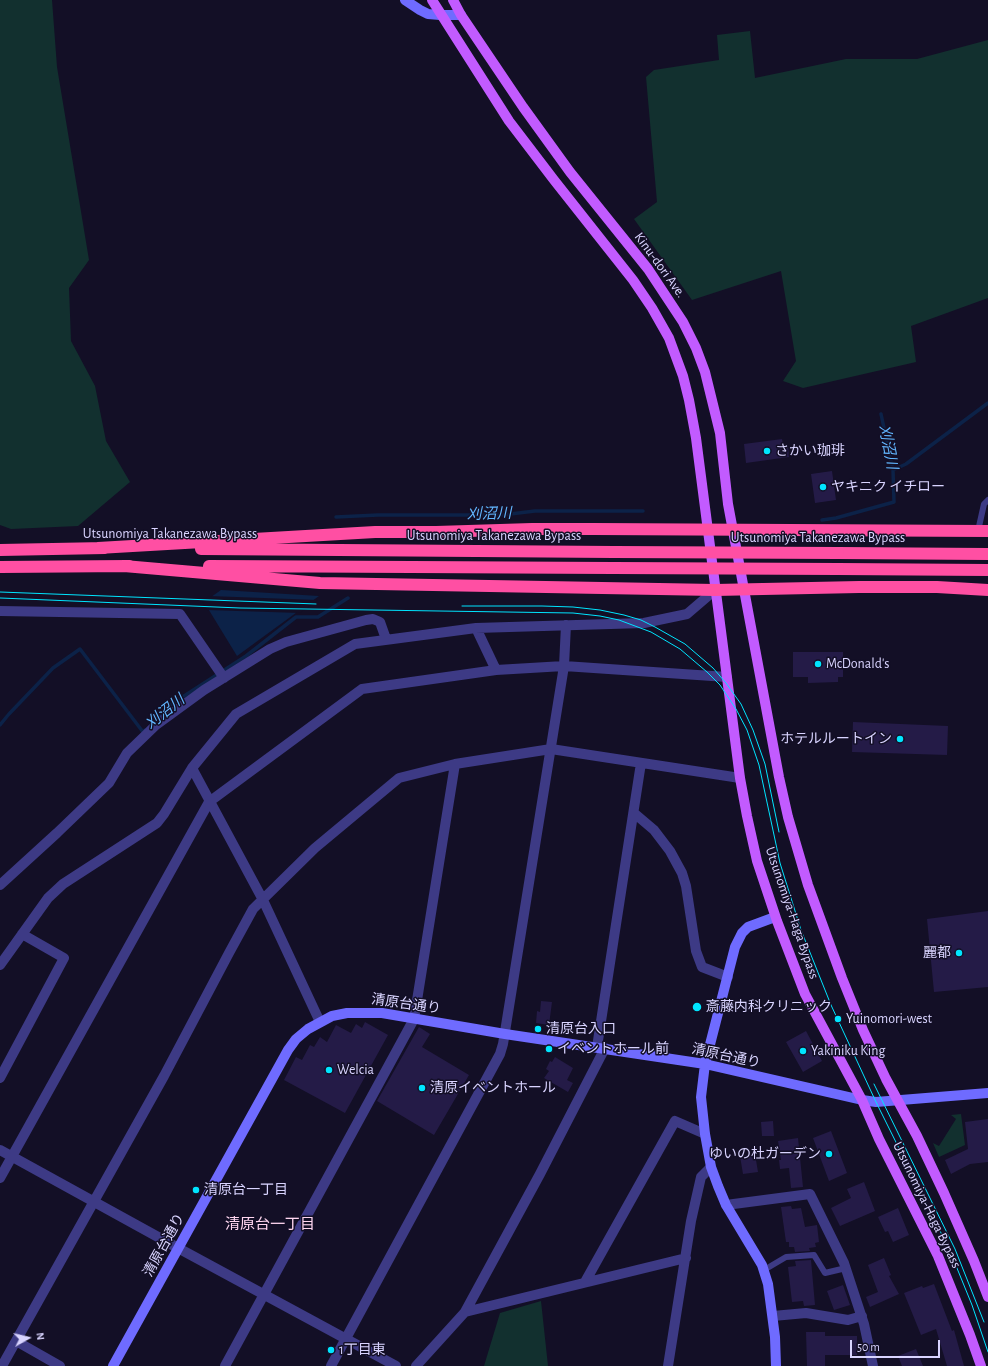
<!DOCTYPE html>
<meta charset="utf-8">
<style>
body{margin:0}
#map{position:relative;width:988px;height:1366px;overflow:hidden;background:#130f26;font-family:"Alegreya Sans",sans-serif}
canvas{display:block}
.north{position:absolute;left:8px;top:1318px;width:40px;height:40px;-webkit-text-stroke:3px #130f26;paint-order:stroke;rotate:82deg;font-size:11px;font-weight:700;line-height:16px;text-align:center;color:#d9d4ff}
.north::after{content:'';display:block;margin:auto;width:14px;height:18px;background:#d9d4ff;clip-path:polygon(50% 0,100% 100%,50% 72%,0 100%)}
.scale{position:absolute;left:850px;top:1340px;width:90px;height:18px;box-sizing:border-box;border:2px solid #d9d4ff;border-top:0;padding-left:5px;font-size:12px;line-height:14px;white-space:nowrap;color:#d9d4ff;-webkit-text-stroke:3px #130f26;paint-order:stroke}
</style>
<div id="map">
<canvas width="988" height="1366"></canvas>
<div class="north">N</div>
<div class="scale">50 m</div>
</div>
<script>
const ctx = document.querySelector('canvas').getContext('2d');
ctx.lineJoin = 'round';
function fillPath(path, color) { ctx.fillStyle = color; ctx.fill(path, 'evenodd'); }
const toPath = rows => new Path2D(rows.map(r => 'M' + r).join(''));
function trace(path, color, width, dash) { ctx.strokeStyle = color; ctx.lineWidth = width; ctx.lineCap = dash ? 'butt' : 'round'; ctx.setLineDash(dash || []); ctx.stroke(path); }
function label(font, color, halo, rows, align = 'center') {
  ctx.font = font + ' "Alegreya Sans","Noto Sans JP",sans-serif'; ctx.lineWidth = 3; ctx.setLineDash([]); ctx.textBaseline = 'middle'; ctx.strokeStyle = halo; ctx.fillStyle = color; for (const [text, x, y, turn = 0] of rows) {
    ctx.save(); ctx.translate(x, y); ctx.rotate((+turn || 0) * Math.PI / 180); ctx.textAlign = isNaN(turn) ? turn : align; if (halo) ctx.strokeText(text, 0, 0); ctx.fillText(text, 0, 0); ctx.restore();
  }
}
fillPath(toPath([
 [0,0,52,0,57,67,89,260,69,288,71,341,95,386,106,441,130,482,78,526,11,529,0,525],
 [750,31,755,78,846,59,917,59,988,40,988,298,911,326,916,362,803,388,783,381,796,361,781,271,692,300,634,219,657,202,646,77,654,70,719,60,717,35],
 [961,1114,965,1145,939,1157,933,1143,939,1146,956,1119,951,1115],
 [541,1301,548,1366,484,1366,500,1313]
]), '#12302f');
fillPath(toPath([
 [221,590,319,596,237,656,204,602]
]), '#0c2248');
fillPath(toPath([
 [209,596,318,600,300,613,207,610,202,601]
]), '#130f26');
trace(toPath([
 [893,470,906,464,988,403],
 [336,517,378,515,502,515,535,511,643,511],
 [822,520,836,518,894,502,893,470,881,414],
 [152,723,167,707,246,656,296,617,318,617,348,598],
 [0,725,9,714,53,668,80,649,143,732,145,730]
]), '#0c2248', 3.5);
fillPath(toPath([
 [782,439,783,445,788,445,789,457,746,463,744,444],
 [832,471,836,500,815,503,811,474],
 [793,652,843,652,843,677,838,677,838,682,808,683,808,677,793,677],
 [853,722,948,726,947,755,852,752],
 [988,911,988,987,934,992,927,919],
 [541,1001,552,1002,549,1025,536,1023,537,1011,540,1012],
 [365,1022,388,1035,345,1113,284,1080,296,1057,302,1060,310,1045,314,1047,320,1037,327,1042,336,1025,351,1033,356,1024,362,1028],
 [419,1027,430,1034,422,1047,469,1075,434,1135,377,1101],
 [806,1031,822,1061,803,1072,786,1042],
 [555,1057,573,1068,567,1080,573,1083,568,1092,544,1078,549,1071,546,1069,550,1061,552,1062],
 [988,1119,988,1162,970,1164,951,1174,945,1160,968,1149,965,1122],
 [773,1121,774,1136,762,1136,761,1122],
 [831,1131,847,1173,829,1181,813,1138],
 [798,1138,803,1187,791,1188,789,1168,780,1169,779,1160,781,1160,778,1141],
 [755,1154,758,1172,743,1174,740,1156],
 [864,1182,875,1211,840,1226,831,1208,851,1198,847,1189],
 [791,1206,792,1209,801,1208,805,1227,817,1225,819,1242,815,1243,816,1247,809,1248,810,1251,795,1252,794,1247,789,1247,789,1242,786,1242,781,1207],
 [898,1208,909,1235,893,1242,888,1231,885,1232,878,1217],
 [884,1258,891,1275,889,1276,899,1294,870,1307,866,1297,878,1292,868,1265],
 [811,1260,815,1305,804,1306,803,1301,792,1302,788,1267,796,1266,795,1261],
 [934,1284,952,1331,954,1330,964,1366,947,1366,936,1329,921,1335,904,1293,922,1286,923,1288],
 [843,1285,850,1305,834,1310,827,1291],
 [806,1332,825,1332,825,1336,857,1336,857,1355,825,1355,825,1366,807,1366],
 [916,1349,923,1366,902,1366,898,1356]
]), '#241b47');
trace(toPath([
 [978,531,984,504,988,500],
 [764,1270,786,1257,814,1255,825,1273,846,1268]
]), '#3d3a85', 6);
trace(toPath([
 [0,611,180,614,224,678],
 [476,628,496,670],
 [192,768,263,900,320,1022],
 [634,813,654,830,670,851,682,873,686,886,696,951,702,967,728,977],
 [0,885,57,833,109,783,127,753,156,725,204,690,270,649,286,642,366,620,373,619,380,622,386,639],
 [0,965,48,898,63,884,157,823,164,814,192,768,236,714,355,644,476,628,644,623,687,614,715,590],
 [597,1047,641,763],
 [0,1078,64,958,22,934],
 [0,1150,178,1248,396,1366],
 [0,1178,209,802,362,689,496,670,564,666,727,677],
 [726,1205,810,1194,844,1263,864,1324,873,1366],
 [585,1282,675,1121,705,1134],
 [465,1312,540,1174,605,1048],
 [773,1316,806,1313,848,1320,862,1316],
 [16,1341,60,1366],
 [2,1366,164,1076,229,953,253,909,315,848,399,778,455,764,551,749,740,778],
 [225,1366,414,1019,455,764],
 [331,1366,500,1054,503,1044,564,666,566,625],
 [416,1366,465,1312,686,1258],
 [668,1366,691,1221,701,1177,711,1167]
]), '#3d3a85', 10);
trace(toPath([
 [405,0,420,10,428,14,440,15,461,15],
 [775,917,748,927,742,933,735,947,705,1064,701,1097,705,1134,711,1167,718,1186,726,1205,762,1265,768,1284,775,1337,776,1366],
 [113,1366,288,1050,296,1039,308,1029,332,1016,347,1013,382,1013,505,1034,705,1064,862,1100,876,1102,988,1093]
]), '#6f6bff', 10);
trace(toPath([
 [432,0,509,121,554,180,633,280,652,308,669,338,683,376,689,400,696,438,740,778,747,816,757,861,777,921,805,994,862,1100,879,1139,938,1256,970,1335,981,1366],
 [453,0,461,15,523,107,570,172,648,269,683,322,696,348,705,372,720,433,728,504,779,777,788,817,808,885,842,978,863,1030,886,1079,917,1136,944,1193,974,1261,988,1297]
]), '#c25bff', 10);
trace(toPath([
 [98,548,375,532,436,532,532,529,594,529,988,531],
 [201,549,614,552],
 [0,550,105,548],
 [838,553,988,554],
 [124,566,320,583,715,590,859,587,937,587,988,590],
 [209,566,613,568],
 [0,567,130,566],
 [838,569,988,570]
]), '#ff4fa3', 12);
trace(toPath([
 [0,592,316,604],
 [0,598,240,608,573,613,600,616,619,620,651,632,680,649,707,672,720,685,736,709,747,730,759,765,780,863,801,930,831,1005,876,1102,950,1251,972,1305,988,1352],
 [462,606,542,606,573,607,600,610,624,615,641,620,655,627,685,644,713,668,726,683,741,704,753,730,765,764,779,832],
 [874,1084,955,1249,984,1322]
]), '#00e5ff', 1);
trace(toPath([
 [614,552,838,553],
 [613,568,838,569]
]), '#ff4fa3', 12);
for (const [x, y, r, color] of [
 [767,451,4,"#00e5ff"],
 [823,487,4,"#00e5ff"],
 [818,664,4,"#00e5ff"],
 [900,739,4,"#00e5ff"],
 [959,953,4,"#00e5ff"],
 [697,1007,5,"#00e5ff"],
 [838,1019,4,"#00e5ff"],
 [538,1029,4,"#00e5ff"],
 [549,1049,4,"#00e5ff"],
 [803,1051,4,"#00e5ff"],
 [329,1070,4,"#00e5ff"],
 [422,1088,4,"#00e5ff"],
 [829,1154,4,"#00e5ff"],
 [196,1190,4,"#00e5ff"],
 [331,1350,4,"#00e5ff"]
]) { const dot = new Path2D(); dot.arc(x, y, r, 0, 2 * Math.PI); ctx.fillStyle = color; ctx.fill(dot); trace(dot, '#130f26', 1.5); }
label('14px', '#d9d4ff', '#130f26', [
 ["Kinu-dori Ave.",660,265,54],
 ["Utsunomiya Takanezawa Bypass",170,534],
 ["Utsunomiya Takanezawa Bypass",494,536],
 ["Utsunomiya Takanezawa Bypass",818,538],
 ["Utsunomiya-Haga Bypass",792,913,71],
 ["清原台通り",406,1004,8],
 ["清原台通り",726,1056,12],
 ["Utsunomiya-Haga Bypass",927,1205,64],
 ["清原台通り",164,1245,-61]
]);
label('14px', '#d9d4ff', '#130f26', [
 ["さかい珈琲",775,451],
 ["ヤキニク イチロー",831,487],
 ["McDonald's",826,664],
 ["ホテルルートイン",892,739,"right"],
 ["麗都",951,953,"right"],
 ["斎藤内科クリニック",706,1007],
 ["Yuinomori-west",846,1019],
 ["清原台入口",546,1029],
 ["イベントホール前",557,1049],
 ["Yakiniku King",811,1051],
 ["Welcia",337,1070],
 ["清原イベントホール",430,1088],
 ["ゆいの杜ガーデン",821,1154,"right"],
 ["清原台一丁目",204,1190],
 ["1丁目東",339,1350]
], 'left');
label('italic 15px', '#62b6ff', '#130f26', [
 ["刈沼川",888,447,79],
 ["刈沼川",489,514,-2],
 ["刈沼川",165,712,-39]
]);
label('15px', '#ffd6f0', '#130f26', [
 ["清原台一丁目",270,1224]
]);
</script>
